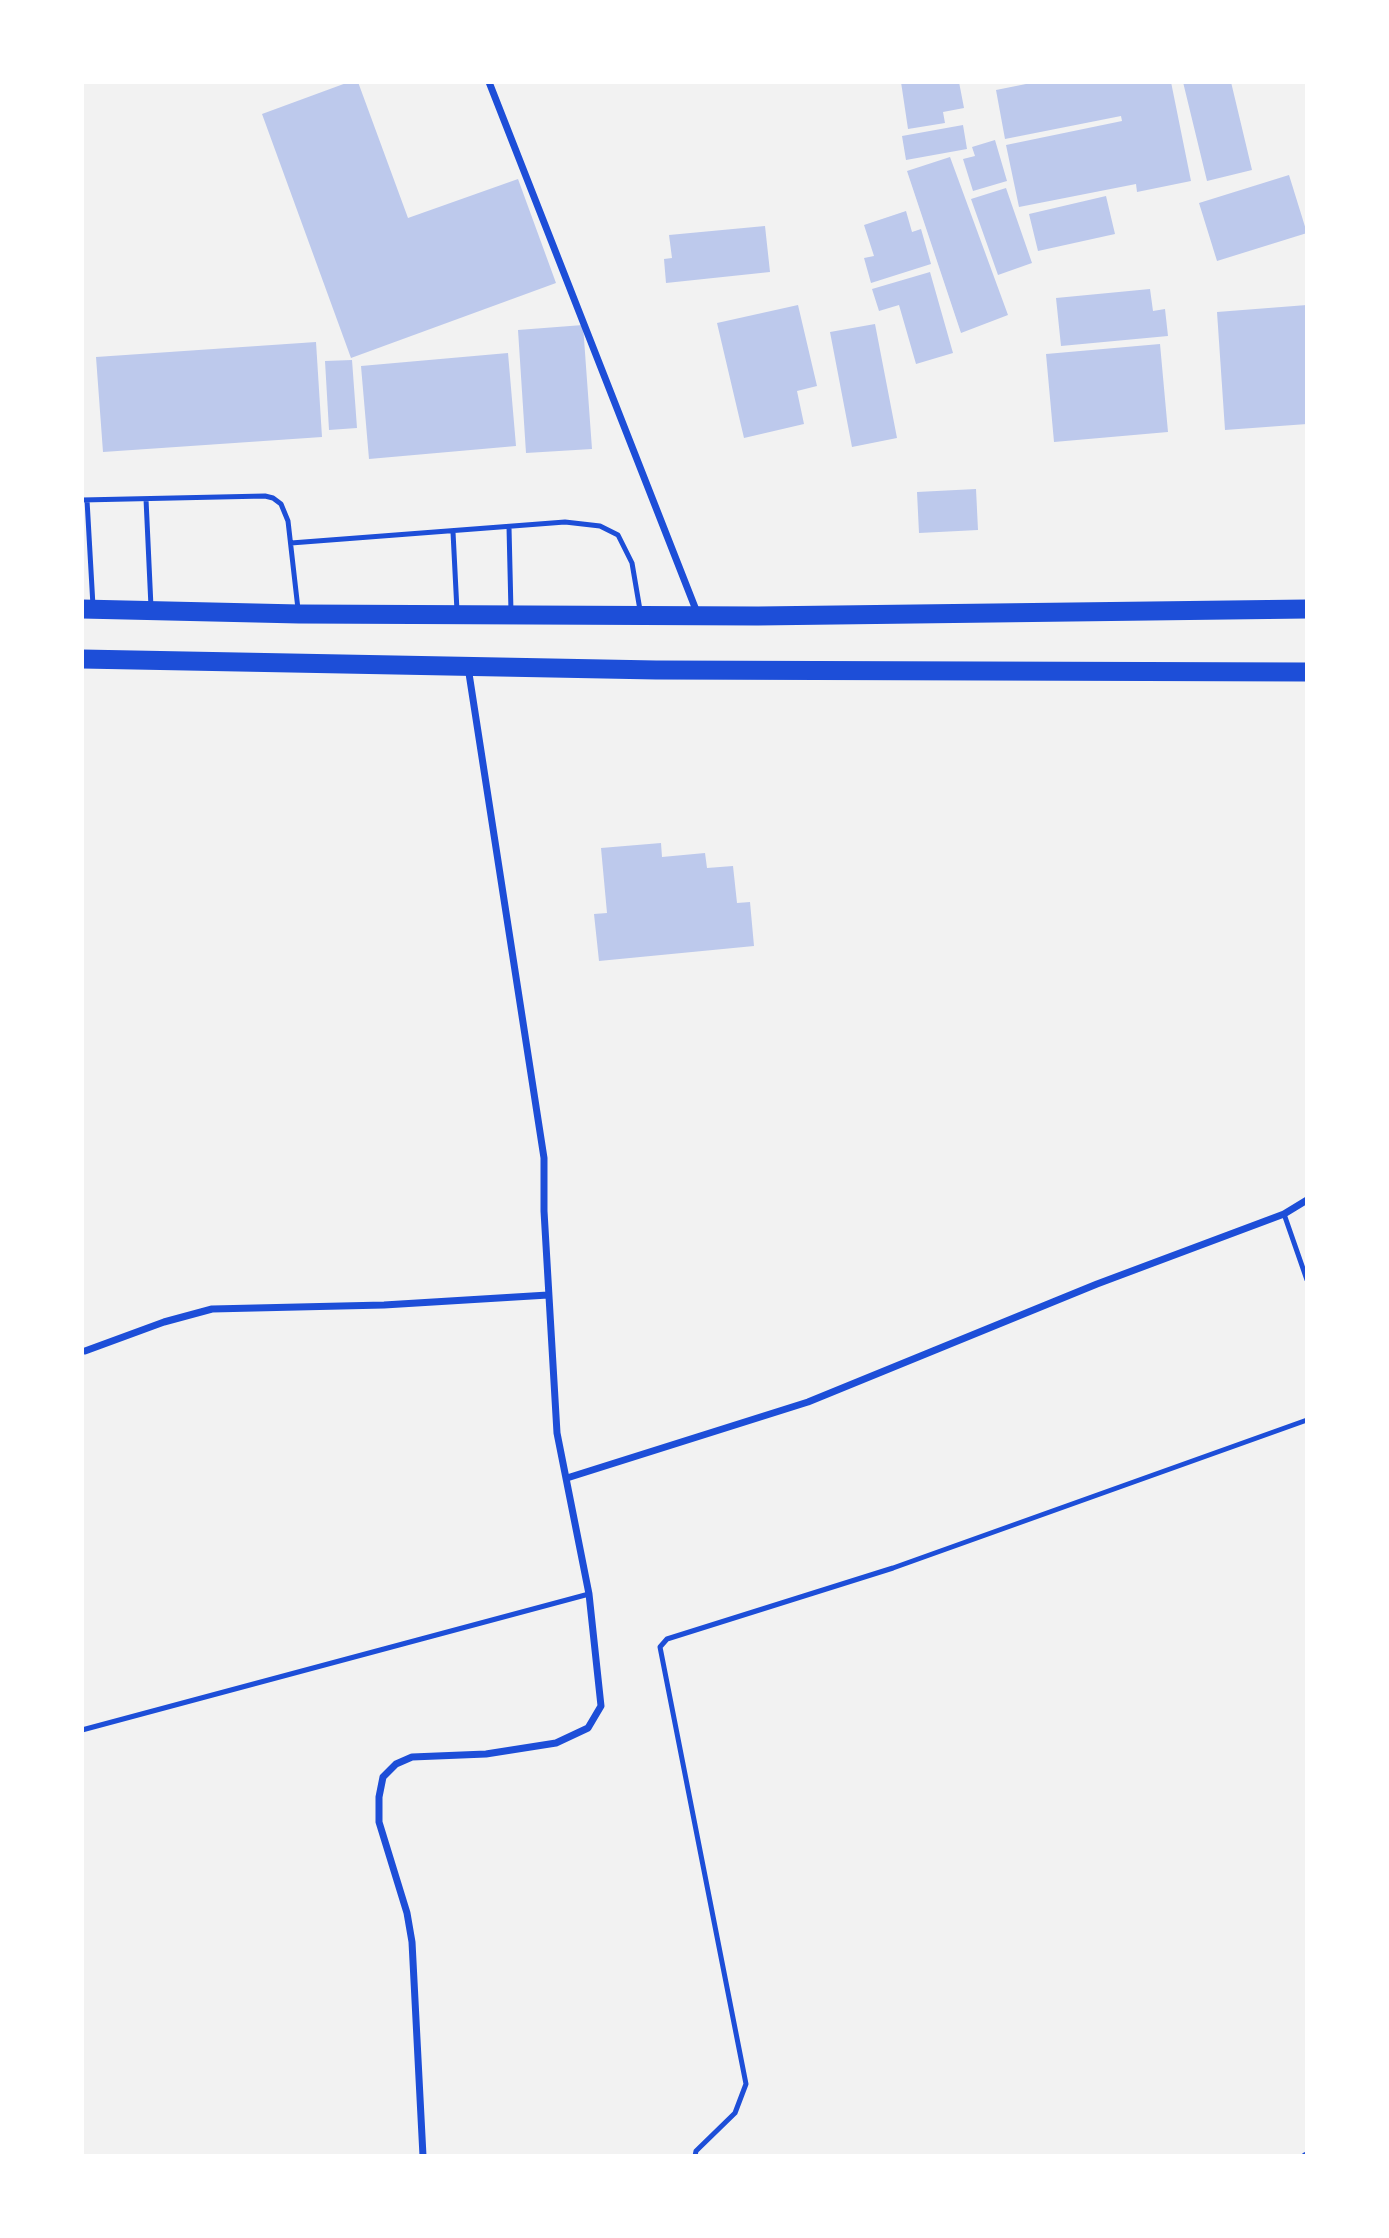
<!DOCTYPE html>
<style>
body{margin:0}
#map{position:relative;width:1389px;height:2238px;overflow:hidden;background:#f2f2f2;font-family:Mulish,sans-serif}
canvas{display:block}
.frame{position:absolute;inset:0;border:84px solid #fff;pointer-events:none}
</style>
<div id="map">
<canvas width="1389" height="2238"></canvas>
<div class="frame"></div>
</div>
<script>
const ctx = document.querySelector('canvas').getContext('2d');
ctx.lineJoin = 'round';
function fillPath(path, color) { ctx.fillStyle = color; ctx.fill(path, 'evenodd'); }
const toPath = rows => new Path2D(rows.map(r => 'M' + r).join(''));
function trace(path, color, width, dash) { ctx.strokeStyle = color; ctx.lineWidth = width; ctx.lineCap = dash ? 'butt' : 'round'; ctx.setLineDash(dash || []); ctx.stroke(path); }
fillPath(toPath([
 [349,82,358,82,408,218,518,179,556,283,351,358,262,114],
 [901,82,959,82,964,108,943,112,945,123,908,129],
 [1036,82,1171,82,1191,181,1137,192,1136,184,1019,207,1006,145,1122,121,1121,116,1005,139,996,90],
 [1183,82,1231,82,1252,170,1207,181],
 [963,125,967,149,906,160,902,136],
 [995,140,1007,181,973,191,963,159,975,156,972,147],
 [950,157,1008,315,961,333,907,171],
 [1289,175,1307,233,1217,261,1199,203],
 [1006,188,1032,263,998,275,971,199],
 [1106,196,1115,234,1038,251,1029,214],
 [906,211,912,232,921,229,931,264,871,283,864,258,874,256,864,225],
 [765,226,770,272,666,283,664,259,672,258,669,235],
 [930,272,953,353,916,364,899,305,879,311,872,289],
 [1150,289,1153,311,1165,309,1168,336,1061,346,1056,298],
 [798,305,817,386,797,391,804,424,744,438,717,323],
 [1307,305,1307,424,1225,430,1217,312],
 [875,324,897,438,852,447,830,332],
 [583,325,592,449,526,453,518,330],
 [316,342,322,437,103,452,96,357],
 [1160,344,1168,432,1054,442,1046,354],
 [508,353,516,446,369,459,361,366],
 [352,360,357,428,329,430,325,361],
 [976,489,978,530,919,533,917,492],
 [661,843,662,857,705,853,707,868,733,866,737,903,750,902,754,946,599,961,594,914,607,913,601,848]
]), '#bdc9ec');
trace(toPath([
 [146,499,151,607],
 [82,500,265,496,273,498,281,504,288,521,298,609],
 [87,500,93,606],
 [509,527,511,612],
 [453,532,457,611],
 [291,543,565,522,600,526,618,535,632,563,640,610],
 [1284,1214,1307,1280],
 [82,1730,589,1594],
 [695,2156,696,2151,735,2113,746,2084,660,1647,667,1639,893,1568,1307,1420]
]), '#1d4ed8', 5);
trace(toPath([
 [489,82,698,615],
 [85,1351,164,1322,212,1309,384,1305,548,1295],
 [567,1478,808,1402,1097,1284,1284,1214,1307,1200],
 [423,2156,412,1942,407,1913,379,1822,379,1797,383,1777,396,1764,412,1757,486,1754,556,1743,588,1728,601,1706,589,1594,557,1433,544,1211,544,1158,468,667],
 [1305,2156,1307,2155]
]), '#1d4ed8', 7);
trace(toPath([
 [82,609,299,614,758,616,1307,609],
 [82,659,656,670,1307,672]
]), '#1d4ed8', 19);
</script>
